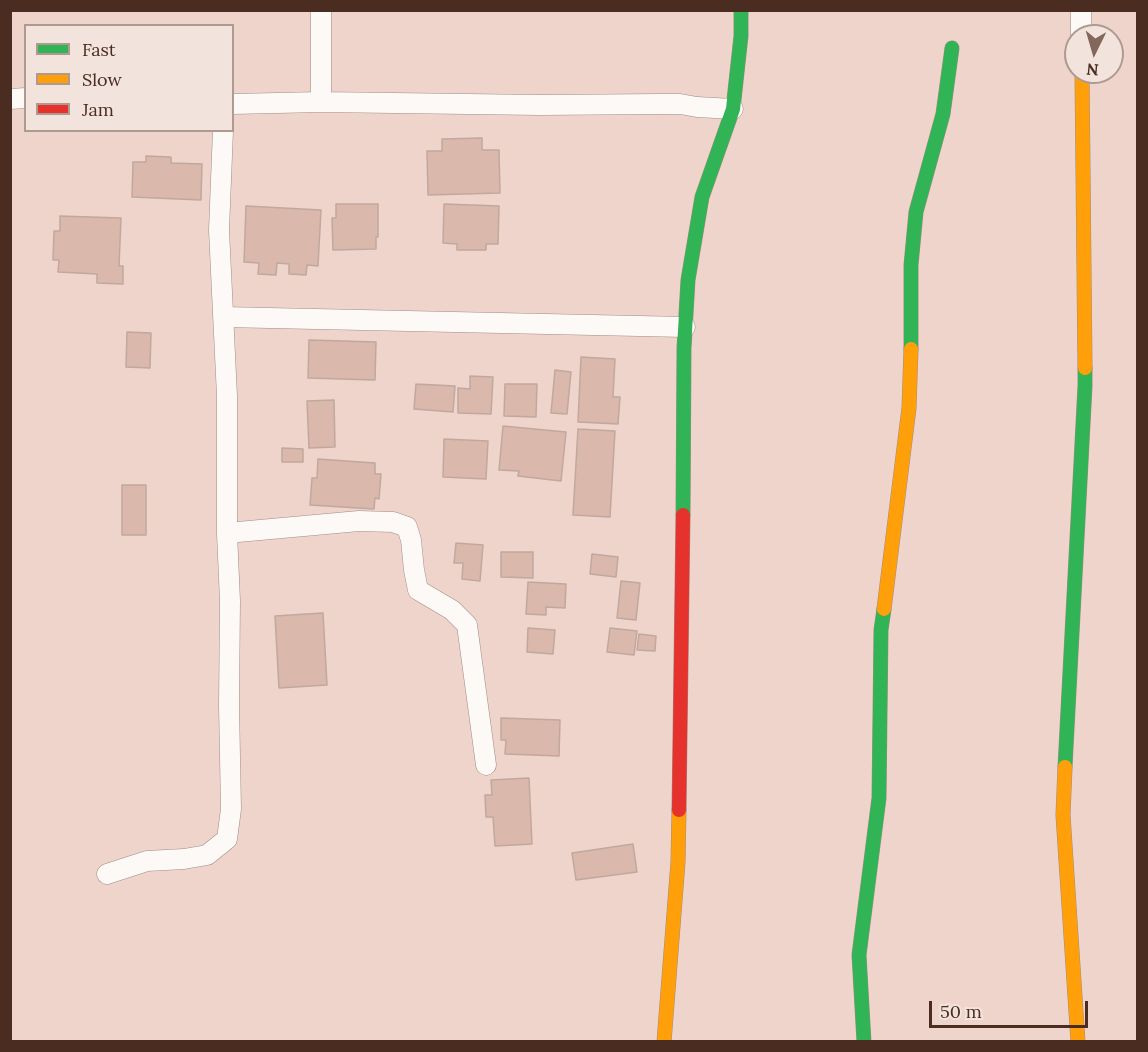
<!DOCTYPE html>
<style>
body{margin:0}
#map{position:relative;width:1148px;height:1052px;overflow:hidden;background:#eed4cb;font-family:Lora,serif}
canvas{display:block}
.frame{position:absolute;inset:0;border:12px solid #4a2c20;pointer-events:none}
.legend{position:absolute;left:24px;top:24px;width:210px;height:108px;box-sizing:border-box;background:#f3e3dd;border:2px solid #af9a91;margin:0;padding:8px 10px;list-style:none;font-size:18px;color:#4a2c20}
.legend li{display:flex;align-items:center;gap:12px;height:30px}
.legend b{width:30px;border:2px solid #af9a91}
.north{position:absolute;left:1064px;top:24px;width:60px;height:60px;box-sizing:border-box;background:#f3e3dd;border:2px solid #af9a91;border-radius:50%;rotate:185deg;font-size:16px;font-weight:700;line-height:24px;text-align:center;color:#4a2c20}
.north::after{content:'';display:block;margin:auto;width:21px;height:27px;background:#83675c;clip-path:polygon(50% 0,100% 100%,50% 72%,0 100%)}
.scale{position:absolute;left:929px;top:1001px;width:159px;height:27px;box-sizing:border-box;border:3px solid #4a2c20;border-top:0;padding-left:8px;font-size:18px;line-height:21px;white-space:nowrap;color:#4a2c20;-webkit-text-stroke:4px #f3e3dd;paint-order:stroke}
</style>
<div id="map">
<canvas width="1148" height="1052"></canvas>
<div class="frame"></div>
<ul class="legend">
<li><b style="height:8px;background:#30b455"></b>Fast</li>
<li><b style="height:8px;background:#ff9f0a"></b>Slow</li>
<li><b style="height:8px;background:#e5322d"></b>Jam</li>
</ul>
<div class="north">N</div>
<div class="scale">50 m</div>
</div>
<script>
const ctx = document.querySelector('canvas').getContext('2d');
ctx.lineJoin = 'round';
function fillPath(path, color) { ctx.fillStyle = color; ctx.fill(path, 'evenodd'); }
const toPath = rows => new Path2D(rows.map(r => 'M' + r).join(''));
function trace(path, color, width, dash) { ctx.strokeStyle = color; ctx.lineWidth = width; ctx.lineCap = dash ? 'butt' : 'round'; ctx.setLineDash(dash || []); ctx.stroke(path); }
const building = toPath([
 [482,138,482,150,499,150,500,193,428,195,427,151,442,151,442,139,482,138],
 [146,156,171,157,171,163,202,164,201,200,132,197,133,162,146,162,146,156],
 [336,204,378,204,378,237,376,237,376,249,333,250,332,218,336,218,336,204],
 [444,204,499,206,498,244,486,244,486,250,457,250,457,244,443,243,444,204],
 [246,206,321,210,318,266,307,265,306,275,289,274,289,264,277,263,276,275,258,274,259,263,244,262,246,206],
 [60,216,121,218,119,266,123,266,123,284,97,283,97,274,58,272,59,260,53,260,54,231,60,231,60,216],
 [127,332,151,333,150,368,126,367,127,332],
 [309,340,376,342,375,380,308,378,309,340],
 [581,357,615,359,613,397,620,397,618,424,578,422,581,357],
 [555,370,571,372,567,414,551,413,555,370],
 [470,376,493,377,491,414,458,413,458,388,470,389,470,376],
 [416,384,455,386,453,412,414,409,416,384],
 [505,384,537,384,536,417,504,416,505,384],
 [334,400,335,447,309,448,307,401,334,400],
 [503,426,566,432,561,481,518,476,519,471,499,470,503,426],
 [578,429,615,431,610,517,573,515,578,429],
 [444,439,488,441,486,479,443,477,444,439],
 [282,448,303,449,303,462,282,462,282,448],
 [318,459,375,463,375,474,381,474,379,499,375,498,374,509,310,505,312,478,317,478,318,459],
 [122,485,146,485,146,535,122,535,122,485],
 [456,543,483,545,480,581,462,579,463,563,454,563,456,543],
 [501,552,533,552,533,578,501,577,501,552],
 [592,554,618,557,616,577,590,574,592,554],
 [621,581,640,583,636,620,617,618,621,581],
 [528,582,566,584,565,608,546,607,546,615,526,614,528,582],
 [323,613,327,685,279,688,275,616,323,613],
 [528,628,555,630,553,654,527,652,528,628],
 [610,628,637,631,634,655,607,652,610,628],
 [639,634,656,636,655,651,637,650,639,634],
 [501,718,560,720,559,756,505,754,506,740,501,740,501,718],
 [529,778,532,844,495,846,493,817,486,817,485,795,492,795,491,780,529,778],
 [633,844,637,872,576,880,572,853,633,844]
]);
fillPath(building, '#dab8ab');
trace(building, '#c1a89f', 1.5);
const street = toPath([
 [321,10,321,102],
 [1081,10,1081,36],
 [10,99,26,98],
 [232,104,321,102,540,105,660,104,680,104,697,107,733,109],
 [223,317,685,327],
 [227,533,359,521,393,522,407,527,411,540,414,570,418,590,452,610,467,625,486,765],
 [107,874,147,861,184,859,207,855,227,839,231,809,229,705,230,601,227,533,227,396,219,230,223,130]
]);
const fast = toPath([
 [911,349,911,265,916,212,943,114,952,48],
 [683,515,684,348,688,280,702,197,733,109,741,36,741,10],
 [1065,767,1085,386,1085,368],
 [864,1042,859,955,879,798,881,630,884,609]
]);
const slow = toPath([
 [1082,72,1085,368],
 [884,609,909,408,911,349],
 [1065,767,1063,815,1078,1042],
 [664,1042,678,862,679,810]
]);
const jam = toPath([
 [679,810,683,515]
]);
trace(street, '#a48c83', 21);
trace(fast, '#a48c83', 15);
trace(slow, '#a48c83', 15);
trace(jam, '#a48c83', 15);
trace(street, '#fcf9f7', 20);
trace(fast, '#30b455', 14);
trace(slow, '#ff9f0a', 14);
trace(jam, '#e5322d', 14);
</script>
